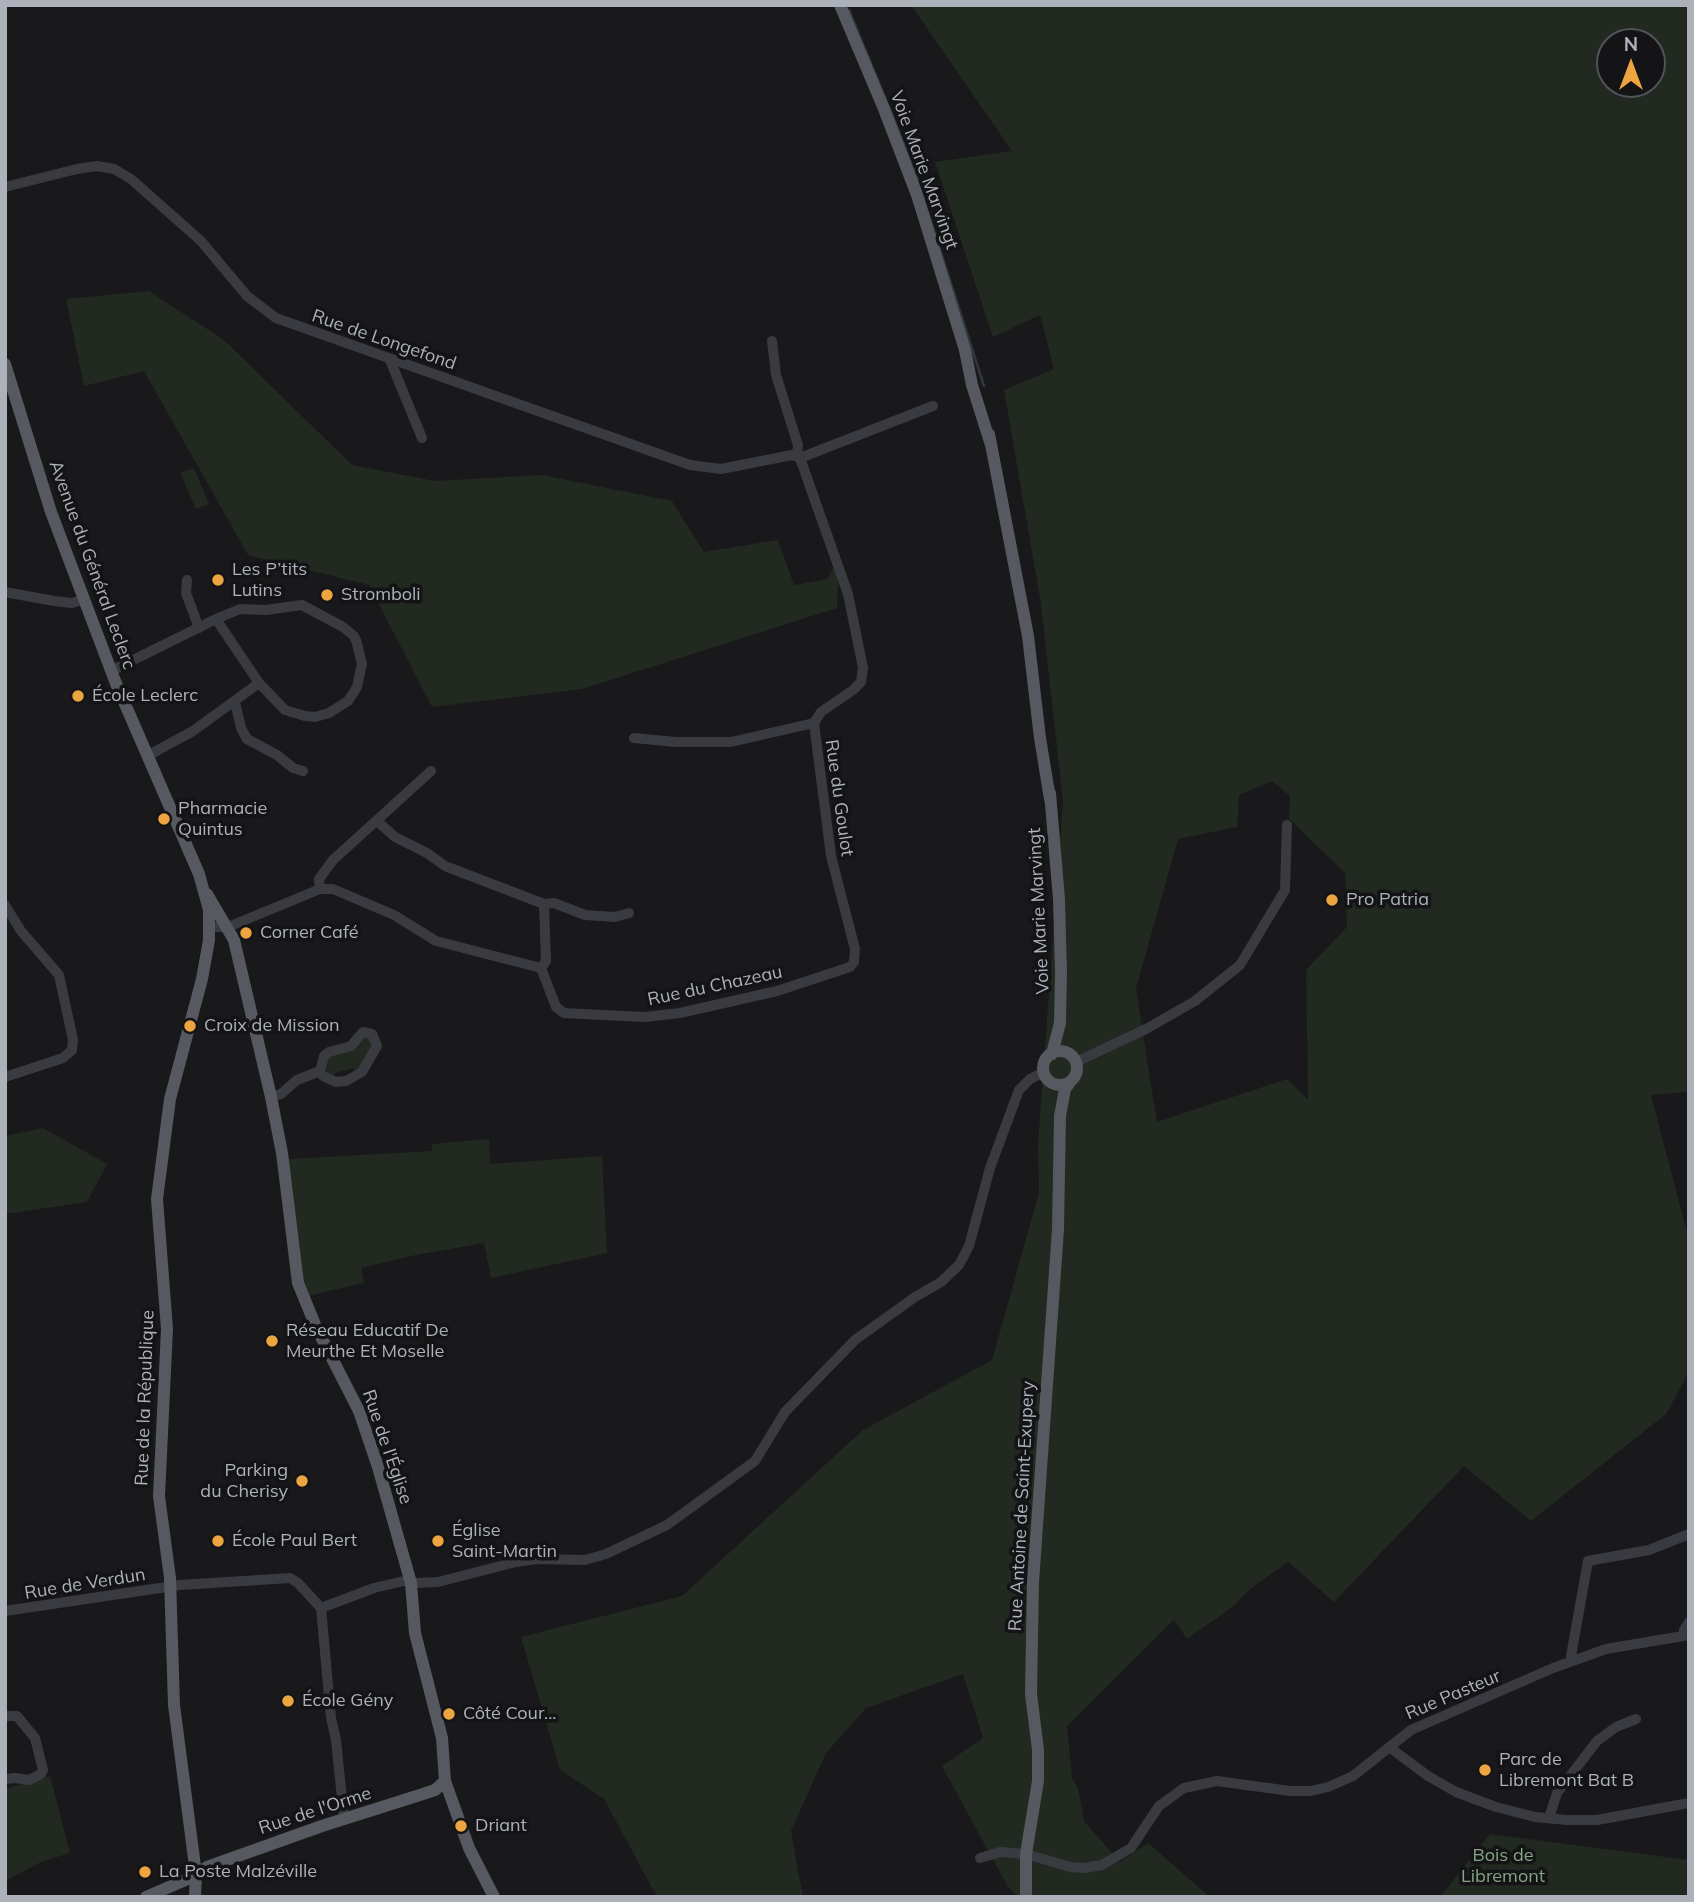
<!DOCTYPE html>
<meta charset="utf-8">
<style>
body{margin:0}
#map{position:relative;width:1694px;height:1902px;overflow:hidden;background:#19191b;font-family:Mulish,sans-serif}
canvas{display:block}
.frame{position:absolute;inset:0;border:7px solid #acb1ba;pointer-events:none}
.north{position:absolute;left:1596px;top:28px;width:70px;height:70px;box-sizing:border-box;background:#141416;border:2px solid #515358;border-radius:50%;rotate:0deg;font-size:19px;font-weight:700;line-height:28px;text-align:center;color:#acb1ba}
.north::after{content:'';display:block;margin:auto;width:24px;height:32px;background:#eca540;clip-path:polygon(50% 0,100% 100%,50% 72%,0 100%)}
</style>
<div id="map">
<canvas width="1694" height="1902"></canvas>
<div class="frame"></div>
<div class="north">N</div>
</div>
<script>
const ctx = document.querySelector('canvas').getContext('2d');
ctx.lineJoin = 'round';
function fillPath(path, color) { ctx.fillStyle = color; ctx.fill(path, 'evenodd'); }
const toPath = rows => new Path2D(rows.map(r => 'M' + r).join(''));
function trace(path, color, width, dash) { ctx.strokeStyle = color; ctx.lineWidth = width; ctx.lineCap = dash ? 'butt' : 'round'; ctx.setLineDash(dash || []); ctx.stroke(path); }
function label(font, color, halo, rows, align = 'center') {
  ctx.font = font + ' Mulish,sans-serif'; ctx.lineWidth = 7; ctx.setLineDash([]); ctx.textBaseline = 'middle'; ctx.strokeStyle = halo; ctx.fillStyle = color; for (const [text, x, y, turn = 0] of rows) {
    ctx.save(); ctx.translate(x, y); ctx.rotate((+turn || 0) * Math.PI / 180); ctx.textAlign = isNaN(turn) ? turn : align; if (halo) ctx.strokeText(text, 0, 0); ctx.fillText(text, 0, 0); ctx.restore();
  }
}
fillPath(toPath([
 [911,5,1689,5,1689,1092,1651,1095,1689,1240,1689,1372,1666,1414,1531,1521,1464,1466,1334,1602,1288,1562,1250,1589,1235,1605,1187,1639,1174,1620,1067,1726,1072,1778,1078,1788,1084,1821,1120,1862,1148,1843,1210,1897,1019,1897,1008,1887,942,1766,983,1738,963,1674,866,1708,826,1753,791,1831,803,1897,657,1897,604,1799,560,1770,521,1637,682,1596,863,1430,992,1360,1039,1193,1038,1145,1063,801,1041,604,1004,390,1054,369,1040,315,993,337,935,162,1012,151],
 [1610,42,1652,42,1652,84,1610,84],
 [1272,781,1290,796,1289,819,1345,873,1347,927,1306,970,1308,1100,1287,1079,1157,1122,1136,989,1178,839,1237,827,1239,795],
 [149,291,224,340,352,465,435,481,542,475,672,501,704,552,778,540,794,585,828,579,840,552,837,608,582,689,432,707,369,585,248,555,144,371,84,386,66,299],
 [194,468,209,504,196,509,180,473],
 [364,1037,370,1038,373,1049,355,1074,354,1068,335,1073,333,1078,329,1076,324,1065,326,1059],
 [43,1128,107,1164,87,1202,5,1214,5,1136],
 [489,1139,490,1164,602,1156,607,1253,491,1278,484,1243,411,1256,361,1268,364,1283,307,1296,301,1277,288,1159,432,1151,432,1144],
 [50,1776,70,1853,41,1862,5,1881,5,1789],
 [1490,1834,1689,1860,1689,1897,1440,1897]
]), '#212921');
trace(toPath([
 [849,10,913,166,984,386]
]), '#2f393f', 2.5);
trace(toPath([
 [5,187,77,169,97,166,114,169,131,179,201,241,247,296,276,318,690,465,721,469,792,455,800,458],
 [772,341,776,375,798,445,797,455],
 [390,360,422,438],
 [800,458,933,406],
 [187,580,186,593,199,628],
 [5,592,54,601,72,603,85,599],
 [216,619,240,609,266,610,302,605,343,627,354,636,357,643,362,664,357,687,348,701,329,713,315,717,305,716,285,710,259,683],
 [111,671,216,619,259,683,193,731,147,756],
 [235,702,241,728,247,739,277,755,293,768,303,771],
 [634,738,676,742,731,742,814,723],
 [377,821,395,837,427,853,445,866,544,904,554,903,585,915,615,917,629,913],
 [320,889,319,879,333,860,431,771],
 [5,905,21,931,59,975,73,1040,72,1050,63,1058,5,1077],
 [209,927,228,927,320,889,333,889,394,915,436,941,541,968,556,1007,564,1013,603,1015,645,1017,680,1013,777,991,850,967,854,962,855,949,831,856,814,723,821,712,853,690,861,682,863,668,848,594,800,458],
 [541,968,546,961,544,904],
 [363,1032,372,1034,377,1046,362,1072,346,1081,336,1082,323,1076,320,1071,324,1056,329,1052,351,1046,363,1032],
 [1076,1062,1146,1029,1195,1001,1240,965,1285,890,1287,825],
 [271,1097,281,1094,297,1080,320,1071],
 [321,1608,374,1588,404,1581,417,1583,438,1582,516,1562,537,1559,585,1560,606,1554,667,1525,755,1461,785,1412,855,1340,915,1297,941,1282,959,1265,969,1246,990,1168,1019,1090,1030,1079,1044,1072],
 [321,1608,331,1718,336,1740,344,1818],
 [5,1611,180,1585,290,1578,298,1583,321,1608],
 [1684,1636,1684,1630,1689,1622],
 [1573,1660,1571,1656,1588,1561,1649,1550,1689,1534],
 [5,1716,17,1716,35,1738,43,1770,41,1774,29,1780,15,1778,5,1779],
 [1389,1747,1428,1776,1456,1792,1496,1807,1535,1817,1567,1820,1597,1820,1689,1803],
 [1549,1818,1557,1793,1597,1741,1616,1727,1636,1719],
 [980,1858,1000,1852,1026,1854,1070,1867,1084,1868,1102,1865,1131,1848,1159,1806,1184,1788,1217,1781,1290,1791,1311,1791,1328,1787,1353,1776,1411,1730,1553,1668,1606,1649,1689,1635]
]), '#3a3b40', 10);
trace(toPath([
 [840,5,884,109,917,195,965,350,972,385,990,442],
 [5,364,51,512,115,681,199,874,209,910,209,940,202,979,170,1099,157,1199,167,1329,159,1496,170,1578,174,1705,196,1874,195,1897],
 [989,434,1028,636,1040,738,1050,799],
 [1050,793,1059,899,1061,972,1060,1023,1052,1054],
 [207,894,234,940,271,1097,282,1153,298,1283,316,1327,359,1411,378,1467,411,1583,415,1633,442,1738,445,1781,469,1848,494,1897],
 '1043 1068a17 17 0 1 1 34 0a17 17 0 1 1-34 0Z',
 [146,1897,190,1878,207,1867,322,1826,423,1794,435,1790,445,1781],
 [1026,1897,1026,1854,1038,1781,1038,1750,1031,1694,1033,1582,1058,1229,1060,1116,1065,1089,1070,1082]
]), '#56595f', 12);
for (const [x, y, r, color] of [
 [218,580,7,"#eca540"],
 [327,595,7,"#eca540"],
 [78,696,7,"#eca540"],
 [164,819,7,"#eca540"],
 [1332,900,7,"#eca540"],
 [246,933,7,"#eca540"],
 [190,1026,7,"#eca540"],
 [272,1341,7,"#eca540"],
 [302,1481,7,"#eca540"],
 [218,1541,7,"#eca540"],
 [438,1541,7,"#eca540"],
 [288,1701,7,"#eca540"],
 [449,1714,7,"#eca540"],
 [1485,1770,7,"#eca540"],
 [461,1826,7,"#eca540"],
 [145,1872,7,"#eca540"]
]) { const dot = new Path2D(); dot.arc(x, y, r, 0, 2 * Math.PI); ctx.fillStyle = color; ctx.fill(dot); trace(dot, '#141416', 2.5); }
label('18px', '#acb1ba', '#141416', [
 ["Voie Marie Marvingt",924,170,70],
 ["Rue de Longefond",384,340,19],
 ["Avenue du Général Leclerc",92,565,70],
 ["Rue du Goulot",839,798,82],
 ["Voie Marie Marvingt",1039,911,-93],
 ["Rue du Chazeau",715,986,-12],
 ["Rue de la République",145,1398,-88],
 ["Rue de l'Église",387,1447,71],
 ["Rue Antoine de Saint-Exupery",1022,1506,-87],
 ["Rue de Verdun",85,1584,-9],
 ["Rue Pasteur",1453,1695,-23],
 ["Rue de l'Orme",315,1811,-18]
]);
label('18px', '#acb1ba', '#141416', [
 ["Les P’tits",232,570],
 ["Lutins",232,591],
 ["Stromboli",341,595],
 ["École Leclerc",92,696],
 ["Pharmacie",178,809],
 ["Quintus",178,830],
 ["Pro Patria",1346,900],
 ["Corner Café",260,933],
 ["Croix de Mission",204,1026],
 ["Réseau Educatif De",286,1331],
 ["Meurthe Et Moselle",286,1352],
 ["Parking",288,1471,"right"],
 ["du Cherisy",288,1492,"right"],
 ["Église",452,1531],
 ["Saint-Martin",452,1552],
 ["École Paul Bert",232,1541],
 ["École Gény",302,1701],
 ["Côté Cour...",463,1714],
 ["Parc de",1499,1760],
 ["Libremont Bat B",1499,1781],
 ["Driant",475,1826],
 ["La Poste Malzéville",159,1872]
], 'left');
label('18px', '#84a484', '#141416', [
 ["Bois de",1503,1856],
 ["Libremont",1503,1877]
]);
</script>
